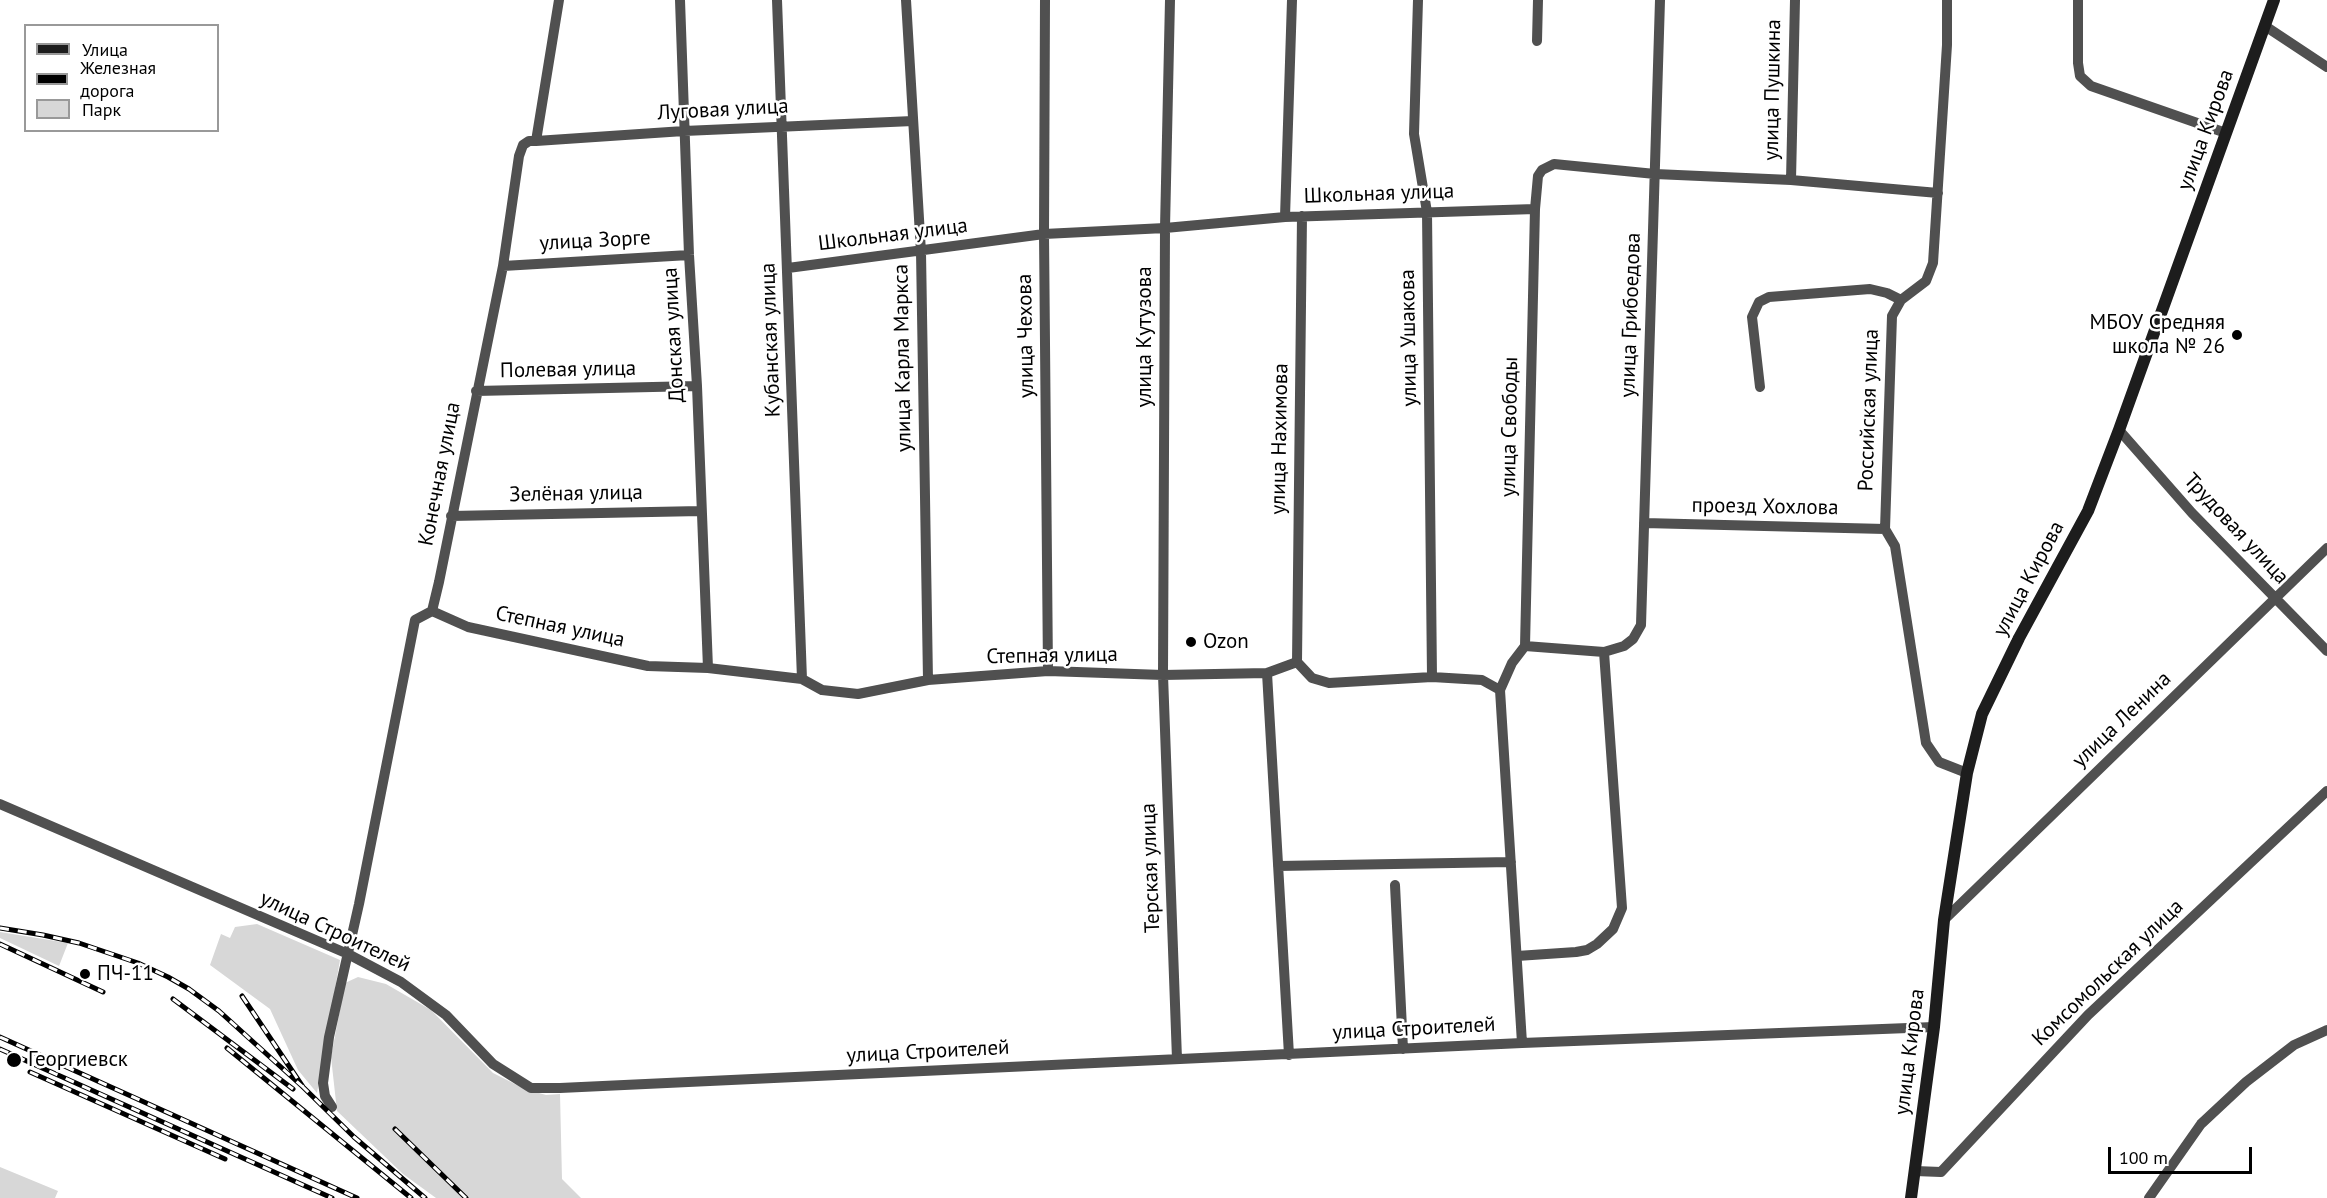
<!DOCTYPE html>
<meta charset="utf-8">
<style>
body{margin:0}
#map{position:relative;width:2327px;height:1198px;overflow:hidden;background:#fff;font-family:"PT Sans",sans-serif}
canvas{display:block}
.legend{position:absolute;left:24px;top:24px;width:195px;height:108px;box-sizing:border-box;background:#fff;border:2px solid #999;margin:0;padding:8px 10px;list-style:none;font-size:18px;color:#000}
.legend li{display:flex;align-items:center;gap:12px;height:30px}
.legend b{width:30px;border:2px solid #999}
.scale{position:absolute;left:2108px;top:1147px;width:144px;height:27px;box-sizing:border-box;border:3px solid #000;border-top:0;padding-left:8px;font-size:18px;line-height:21px;white-space:nowrap;color:#000;-webkit-text-stroke:4px #fff;paint-order:stroke}
</style>
<div id="map">
<canvas width="2327" height="1198"></canvas>
<ul class="legend">
<li><b style="height:8px;background:#1d1d1d"></b>Улица</li>
<li><b style="height:8px;background:#000"></b>Железная дорога</li>
<li><b style="height:16px;background:#d7d7d7"></b>Парк</li>
</ul>
<div class="scale">100 m</div>
</div>
<script>
const ctx = document.querySelector('canvas').getContext('2d');
ctx.lineJoin = 'round';
function fillPath(path, color) { ctx.fillStyle = color; ctx.fill(path, 'evenodd'); }
const toPath = rows => new Path2D(rows.map(r => 'M' + r).join(''));
function trace(path, color, width, dash) { ctx.strokeStyle = color; ctx.lineWidth = width; ctx.lineCap = dash ? 'butt' : 'round'; ctx.setLineDash(dash || []); ctx.stroke(path); }
function label(font, color, halo, rows, align = 'center') {
  ctx.font = font + ' "PT Sans",sans-serif'; ctx.lineWidth = 5; ctx.setLineDash([]); ctx.textBaseline = 'middle'; ctx.strokeStyle = halo; ctx.fillStyle = color; for (const [text, x, y, turn = 0] of rows) {
    ctx.save(); ctx.translate(x, y); ctx.rotate((+turn || 0) * Math.PI / 180); ctx.textAlign = isNaN(turn) ? turn : align; if (halo) ctx.strokeText(text, 0, 0); ctx.fillText(text, 0, 0); ctx.restore();
  }
}
fillPath(toPath([
 [257,924,340,960,317,1093,298,1070,270,1009,210,965,221,934,230,938,235,927],
 [0,932,68,943,59,966,0,938],
 [358,977,386,984,431,1010,493,1073,525,1089,546,1095,560,1094,562,1179,581,1198,436,1198,403,1174,337,1111,331,1057,345,983],
 [0,1167,58,1191,55,1198,0,1198]
]), '#d7d7d7');
trace(toPath([
 [680,0,689,255,697,386,708,668],
 [777,0,802,679],
 [906,0,921,252,928,680],
 [1045,0,1044,234,1048,671],
 [1170,0,1165,228,1163,675,1177,1059],
 [1418,0,1414,134,1427,212,1432,677],
 [1947,0,1947,45,1933,263,1926,281,1901,300,1892,316,1885,529,1895,546,1926,743,1939,762,1967,773],
 [2078,0,2078,63,2080,76,2091,86,2226,133],
 [2265,26,2327,67],
 [1537,41,1538,0],
 [536,141,684,131,913,121],
 [1791,180,1795,0],
 [1285,217,1292,0],
 [503,266,689,255],
 [788,268,1044,234,1165,228,1285,217,1535,209,1538,176,1542,170,1554,164,1655,174,1791,180,1938,193],
 [1760,387,1752,317,1759,302,1769,297,1870,289,1887,293,1901,300],
 [476,391,697,386],
 [2119,430,2192,513,2327,651],
 [451,516,701,511],
 [1644,523,1885,529],
 [432,611,468,627,648,666,708,668,802,679,822,690,858,694,928,680,1048,671,1163,675,1267,673,1297,662,1312,678,1329,683,1432,677,1482,680,1500,690,1512,663,1525,646,1604,652,1624,646,1633,639,1641,625,1660,0],
 [1525,646,1535,209],
 [1297,662,1302,216],
 [1267,673,1289,1055],
 [1500,690,1522,1043],
 [0,804,348,954,401,982,446,1015,493,1064,531,1088,560,1088,1522,1043,1934,1027],
 [1278,866,1511,862],
 [1395,885,1403,1049],
 [1944,920,2327,548],
 [1517,956,1576,952,1587,950,1597,944,1613,929,1622,908,1604,652],
 [332,1107,325,1096,323,1083,329,1037,359,904,415,620,432,611,439,582,503,266,519,156,523,145,529,141,536,141,559,0],
 [1915,1171,1941,1172,2088,1015,2327,791],
 [2149,1198,2201,1124,2246,1082,2294,1045,2327,1030]
]), '#505050', 10);
trace(toPath([
 [1911,1198,1934,1027,1944,920,1967,773,1982,714,2019,638,2088,511,2119,430,2274,0]
]), '#1d1d1d', 12);
const rail = toPath([
 [0,928,43,935,79,943,138,963,168,977,189,989,219,1011,303,1087],
 [0,944,103,992],
 [242,996,303,1087,354,1137,425,1198],
 [173,999,293,1089],
 [0,1037,357,1198],
 [227,1048,411,1198],
 [0,1049,332,1198],
 [30,1072,225,1159],
 [395,1129,466,1198]
]);
trace(rail, '#000', 5);
trace(rail, '#fff', 3, [9]);
for (const [x, y, r, color] of [
 [2237,335,6,"#000"],
 [1191,642,6,"#000"],
 [85,974,6,"#000"],
 [14,1060,8,"#000"]
]) { const dot = new Path2D(); dot.arc(x, y, r, 0, 2 * Math.PI); ctx.fillStyle = color; ctx.fill(dot); trace(dot, '#fff', 2); }
label('21px', '#000', '#fff', [
 ["улица Пушкина",1773,90,-89],
 ["Луговая улица",723,110,-3],
 ["улица Кирова",2206,130,-70],
 ["Школьная улица",1379,194,-2],
 ["Школьная улица",893,235,-7],
 ["улица Зорге",595,241,-3],
 ["улица Грибоедова",1631,315,-88],
 ["Донская улица",674,335,-93],
 ["улица Чехова",1026,336,-91],
 ["улица Кутузова",1145,337,-90],
 ["улица Ушакова",1409,338,-91],
 ["Кубанская улица",771,340,-92],
 ["улица Карла Маркса",903,358,-91],
 ["Полевая улица",568,370,-1],
 ["Российская улица",1869,410,-88],
 ["улица Свободы",1510,427,-89],
 ["улица Нахимова",1280,439,-89],
 ["Конечная улица",440,474,-79],
 ["Зелёная улица",576,494,-1],
 ["проезд Хохлова",1765,507,1],
 ["Трудовая улица",2236,529,47],
 ["улица Кирова",2029,579,-62],
 ["Степная улица",560,627,12],
 ["Степная улица",1052,656,-1],
 ["улица Ленина",2122,720,-44],
 ["Терская улица",1151,868,-92],
 ["улица Строителей",335,932,25],
 ["Комсомольская улица",2108,973,-44],
 ["улица Строителей",1414,1029,-3],
 ["улица Строителей",928,1052,-3],
 ["улица Кирова",1910,1052,-83]
]);
label('21px', '#000', '#fff', [
 ["МБОУ Средняя",2225,323,"right"],
 ["школа № 26",2225,347,"right"],
 ["Ozon",1203,642],
 ["ПЧ-11",97,974],
 ["Георгиевск",28,1060]
], 'left');
</script>
